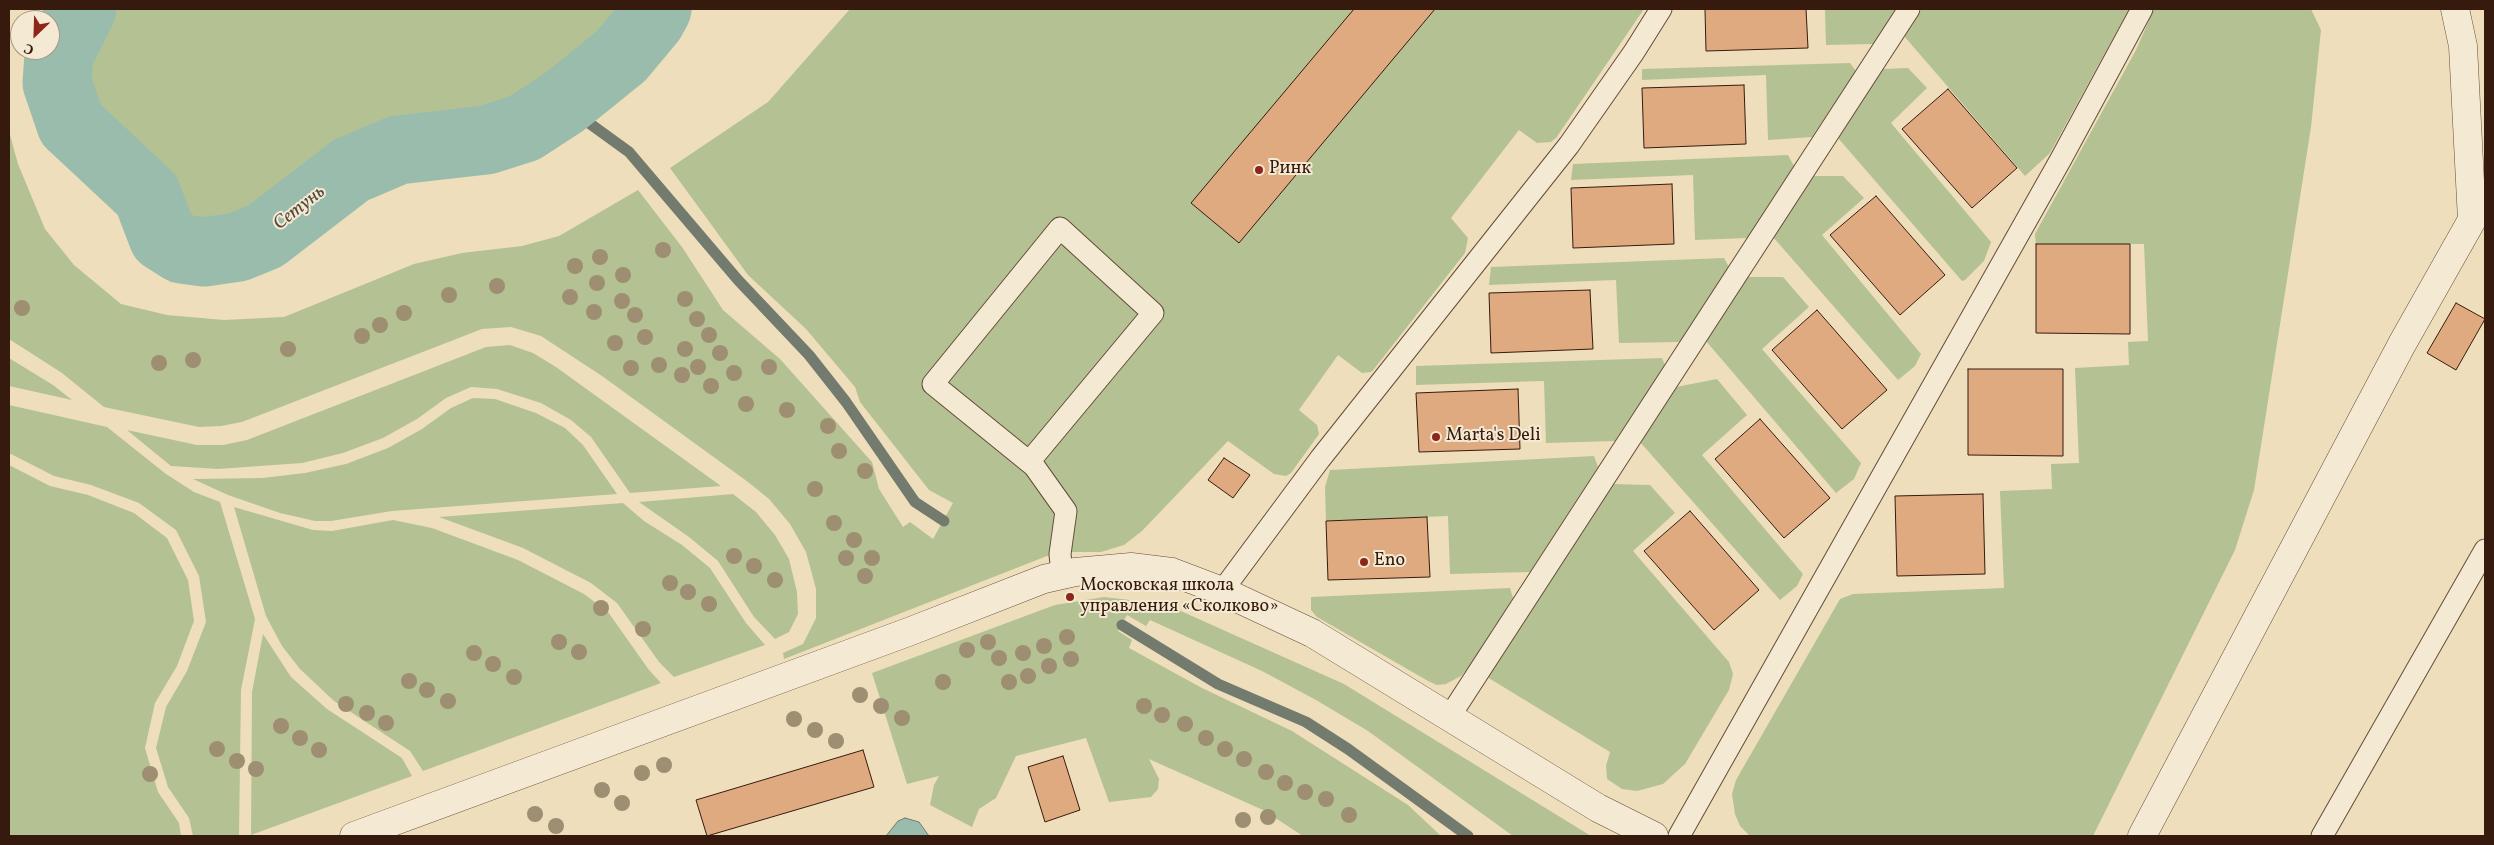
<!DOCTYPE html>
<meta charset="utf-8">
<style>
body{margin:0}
#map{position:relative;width:2494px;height:845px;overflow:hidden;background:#eedebb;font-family:Vollkorn,serif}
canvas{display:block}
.frame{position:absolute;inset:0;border:10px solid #371a0e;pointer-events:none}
.north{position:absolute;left:10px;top:10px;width:50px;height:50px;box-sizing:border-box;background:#f4ead3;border:1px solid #a89784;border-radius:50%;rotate:204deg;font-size:14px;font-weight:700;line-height:20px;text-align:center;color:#371a0e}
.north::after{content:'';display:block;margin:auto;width:18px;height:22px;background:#8f2418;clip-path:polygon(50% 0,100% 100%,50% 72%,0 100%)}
</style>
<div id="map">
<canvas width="2494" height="845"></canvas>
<div class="frame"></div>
<div class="north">С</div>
</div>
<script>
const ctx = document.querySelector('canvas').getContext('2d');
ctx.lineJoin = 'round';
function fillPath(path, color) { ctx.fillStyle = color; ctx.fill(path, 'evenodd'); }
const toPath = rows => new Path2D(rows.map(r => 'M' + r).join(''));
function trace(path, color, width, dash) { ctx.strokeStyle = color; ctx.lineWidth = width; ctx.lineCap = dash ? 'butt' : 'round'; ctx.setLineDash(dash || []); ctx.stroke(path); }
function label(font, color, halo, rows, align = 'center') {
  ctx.font = font + ' Vollkorn,serif'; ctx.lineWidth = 4; ctx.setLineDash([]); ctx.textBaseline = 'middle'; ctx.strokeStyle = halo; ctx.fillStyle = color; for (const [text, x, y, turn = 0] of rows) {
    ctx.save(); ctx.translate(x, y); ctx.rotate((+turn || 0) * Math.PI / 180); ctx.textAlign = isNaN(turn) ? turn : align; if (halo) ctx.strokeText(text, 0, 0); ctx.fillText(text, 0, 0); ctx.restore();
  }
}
fillPath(toPath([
 [82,9,657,9,651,20,621,56,564,102,524,128,486,140,398,150,351,170,265,236,238,247,204,252,182,249,163,237,147,195,71,124,57,83,59,55],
 [850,9,1644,9,1556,138,1551,142,1537,143,1519,130,1451,218,1468,238,1465,253,1374,369,1371,372,1362,373,1338,355,1299,410,1317,425,1319,434,1291,473,1286,476,1274,474,1228,441,1142,531,1124,545,1101,552,1071,552,1047,556,784,659,783,653,803,644,816,618,816,589,806,552,790,524,769,499,748,482,602,376,541,336,511,327,482,329,242,422,221,426,199,427,104,407,62,373,9,339,9,131,18,164,45,229,74,265,121,304,167,315,224,320,284,317,414,264,462,253,522,246,559,236,638,190,682,247,723,310,780,359,872,462,879,489,903,527,910,522,933,539,953,503,929,490,860,402,855,387,806,329,748,275,670,168,768,102],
 [1825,9,1896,9,1873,44,1826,45],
 [1922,9,2129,9,2050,153,2025,176,1904,36],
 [2154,9,2311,9,2321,30,2311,127,2254,490,2235,550,2093,836,1750,836,1740,826,1735,814,1732,794,1736,780,1840,599,1853,594,2004,588,2000,491,2052,489,2051,464,2079,463,2075,368,2129,365,2128,342,2148,341,2144,244,2036,244,2035,234,2136,50],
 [1850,63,1856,71,1812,137,1768,140,1766,75,1642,80,1642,69],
 [1908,68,1927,88,1891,123,1991,242,1984,261,1965,280,1962,281,1838,138,1882,69],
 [1788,155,1794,166,1747,238,1695,240,1693,175,1571,180,1573,164],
 [1813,176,1843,176,1864,198,1822,235,1921,354,1915,366,1898,380,1773,237],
 [1724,258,1729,267,1680,342,1619,343,1616,280,1489,285,1491,267],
 [1747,277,1783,277,1809,307,1762,349,1861,463,1854,479,1836,493,1706,341],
 [510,345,533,353,556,367,721,486,630,493,591,437,571,420,541,403,497,389,471,387,446,398,417,419,383,438,343,453,302,463,218,469,171,466,127,430,197,445,223,445,247,440,486,347],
 [9,358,53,385,72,400,9,386],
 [1662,358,1665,365,1615,441,1546,443,1544,381,1416,385,1416,366],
 [1717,379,1747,415,1702,455,1803,574,1797,586,1780,600,1640,442,1676,387],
 [473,398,495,399,536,413,565,428,583,445,617,494,392,511,331,521,315,521,280,513,228,495,193,479,262,478,305,473,346,464,388,448,422,429,451,408],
 [9,405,107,427,166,474,194,492,220,502,255,619,241,690,239,836,193,836,189,818,168,787,156,748,166,707,187,671,206,622,199,576,176,530,139,503,91,485,54,476,9,453],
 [1594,456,1598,467,1530,572,1450,574,1448,516,1326,521,1325,487,1330,470],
 [9,465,50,486,88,495,134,513,167,538,188,580,194,621,177,666,155,703,145,748,158,792,179,823,181,836,9,836],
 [1613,484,1650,485,1675,513,1633,551,1729,662,1733,674,1729,690,1685,764,1663,784,1637,791,1622,789,1607,779,1606,766,1610,752,1487,677],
 [733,494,756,512,775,535,789,559,797,592,798,614,789,632,775,639,754,617,718,561,689,537,639,502],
 [623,503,644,521,682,545,710,568,746,623,765,645,674,677,659,662,617,603,591,583,523,548,439,517],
 [234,507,313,530,332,531,393,520,432,528,518,560,584,594,608,612,649,670,661,683,423,771,410,751,334,701,300,669,282,646,266,616],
 [1510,588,1513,598,1470,666,1461,676,1446,684,1437,685,1428,681,1317,617,1311,610,1311,597],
 [1104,597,1165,604,1344,684,1591,836,1513,836,1368,731,1316,700,1262,671,1150,620,1146,626,1127,615,1118,631,1132,640,1129,648,1202,688,1292,731,1408,805,1441,836,1303,836,1263,810,1149,759,1159,779,1158,789,1151,797,1109,802,1086,738,1016,756,996,798,979,809,972,827,930,805,934,785,939,776,907,784,872,673,1055,605],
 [263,634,291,677,327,709,402,758,412,776,251,835,252,692]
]), '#b4c293');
const water = toPath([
 [905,818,919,822,929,836,886,836,898,821,905,818]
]);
fillPath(water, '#9abcac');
trace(water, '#727b6d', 1);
trace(toPath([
 [564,102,589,123,629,152,738,280,809,355,846,402,915,502,944,521],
 [1122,625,1218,684,1306,722,1348,749,1468,836]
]), '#727b6d', 11);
trace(toPath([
 [82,9,59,55,57,83,71,124,147,195,163,237,182,249,204,252,238,247,265,236,351,170,398,150,486,140,524,128,564,102,621,56,651,20,657,9]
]), '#9abcac', 69);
const building = toPath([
 [1354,9,1435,9,1239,243,1191,203,1354,9],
 [1705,9,1806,9,1808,48,1706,51,1705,9],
 [1744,85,1746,144,1644,148,1642,88,1744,85],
 [1948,89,2017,168,1972,208,1902,129,1948,89],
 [1672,184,1674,244,1573,248,1571,188,1672,184],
 [1876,196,1945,275,1900,315,1830,235,1876,196],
 [2036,244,2130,244,2130,334,2036,333,2036,244],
 [1590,290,1593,349,1491,353,1489,293,1590,290],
 [2456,303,2485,319,2456,370,2427,353,2456,303],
 [1817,310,1887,390,1842,429,1772,350,1817,310],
 [1968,369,2063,369,2063,456,1968,455,1968,369],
 [1518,389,1520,449,1419,452,1416,393,1518,389],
 [1760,419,1830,498,1784,538,1715,459,1760,419],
 [1224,458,1250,475,1233,498,1208,480,1224,458],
 [1983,494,1985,574,1897,576,1895,496,1983,494],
 [1690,511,1759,590,1714,630,1644,551,1690,511],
 [1427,517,1430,577,1328,580,1326,521,1427,517],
 [863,750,874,787,707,836,696,800,863,750],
 [1063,756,1080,810,1045,822,1028,767,1063,756]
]);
fillPath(building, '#e0aa81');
trace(building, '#371a0e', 1);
const service = toPath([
 [1029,462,1153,313,1060,228,933,384,1034,466,1066,511,1060,554,1062,574],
 [1222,591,1320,459,1569,145,1634,52,1661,9],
 [1450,716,1909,9],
 [1679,836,2061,159,2142,9],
 [2322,836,2485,550]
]);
const minor = toPath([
 [2455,9,2463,46,2472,220],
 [354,836,911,631,1044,579,1075,572,1131,567,1172,572,1222,591,1312,633,1598,808,1654,836],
 [2142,836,2402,344,2472,220,2485,204]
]);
trace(service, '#654b39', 23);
trace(minor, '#654b39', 29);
trace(service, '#f4ead3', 21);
trace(minor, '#f4ead3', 28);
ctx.fillStyle = '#9e8e72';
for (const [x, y] of [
 [663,250],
 [600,257],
 [575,266],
 [623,275],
 [597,283],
 [497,286],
 [449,295],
 [570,297],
 [685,299],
 [622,301],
 [22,308],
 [594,312],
 [404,313],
 [635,315],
 [697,319],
 [380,325],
 [709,335],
 [362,336],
 [645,337],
 [615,343],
 [288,349],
 [685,349],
 [720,353],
 [193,360],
 [159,363],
 [659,365],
 [698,367],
 [769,367],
 [631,368],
 [734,373],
 [682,375],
 [711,386],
 [746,404],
 [787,410],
 [828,426],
 [839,451],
 [865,471],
 [815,489],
 [834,523],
 [854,540],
 [734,556],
 [846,558],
 [872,558],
 [754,566],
 [865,576],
 [775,580],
 [670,583],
 [688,592],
 [709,604],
 [601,608],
 [643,629],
 [1067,637],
 [559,642],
 [988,642],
 [1044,646],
 [967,650],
 [579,652],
 [474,653],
 [1023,653],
 [999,658],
 [1071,659],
 [493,664],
 [1049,666],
 [1028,676],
 [514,677],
 [409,681],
 [943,682],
 [1009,682],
 [427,690],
 [860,695],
 [448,701],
 [346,704],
 [881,706],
 [1144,706],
 [367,713],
 [1162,715],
 [902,718],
 [794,719],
 [386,723],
 [1185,724],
 [281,726],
 [815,730],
 [300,738],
 [1206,738],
 [836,741],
 [217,749],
 [1225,749],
 [319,750],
 [1244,759],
 [237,761],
 [664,765],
 [256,769],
 [1266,772],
 [642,773],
 [150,774],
 [1285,783],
 [602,790],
 [1305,792],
 [1326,799],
 [622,803],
 [535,814],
 [1349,815],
 [1268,817],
 [1243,820],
 [556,826]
]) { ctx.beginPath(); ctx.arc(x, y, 8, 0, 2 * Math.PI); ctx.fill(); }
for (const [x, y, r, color] of [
 [1259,170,5,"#8f2418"],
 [1436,437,5,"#8f2418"],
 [1364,562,5,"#8f2418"],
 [1070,597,5,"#8f2418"]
]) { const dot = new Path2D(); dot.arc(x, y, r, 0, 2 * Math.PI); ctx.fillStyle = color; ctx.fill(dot); trace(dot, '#f4ead3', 2); }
label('18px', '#371a0e', '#f4ead3', [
 ["Ринк",1269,170],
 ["Marta's Deli",1446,437],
 ["Eno",1374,562],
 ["Московская школа",1080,587],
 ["управления «Сколково»",1080,608]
], 'left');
label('italic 19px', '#554b3d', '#f4ead3', [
 ["Сетунь",300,209,-38]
]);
</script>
